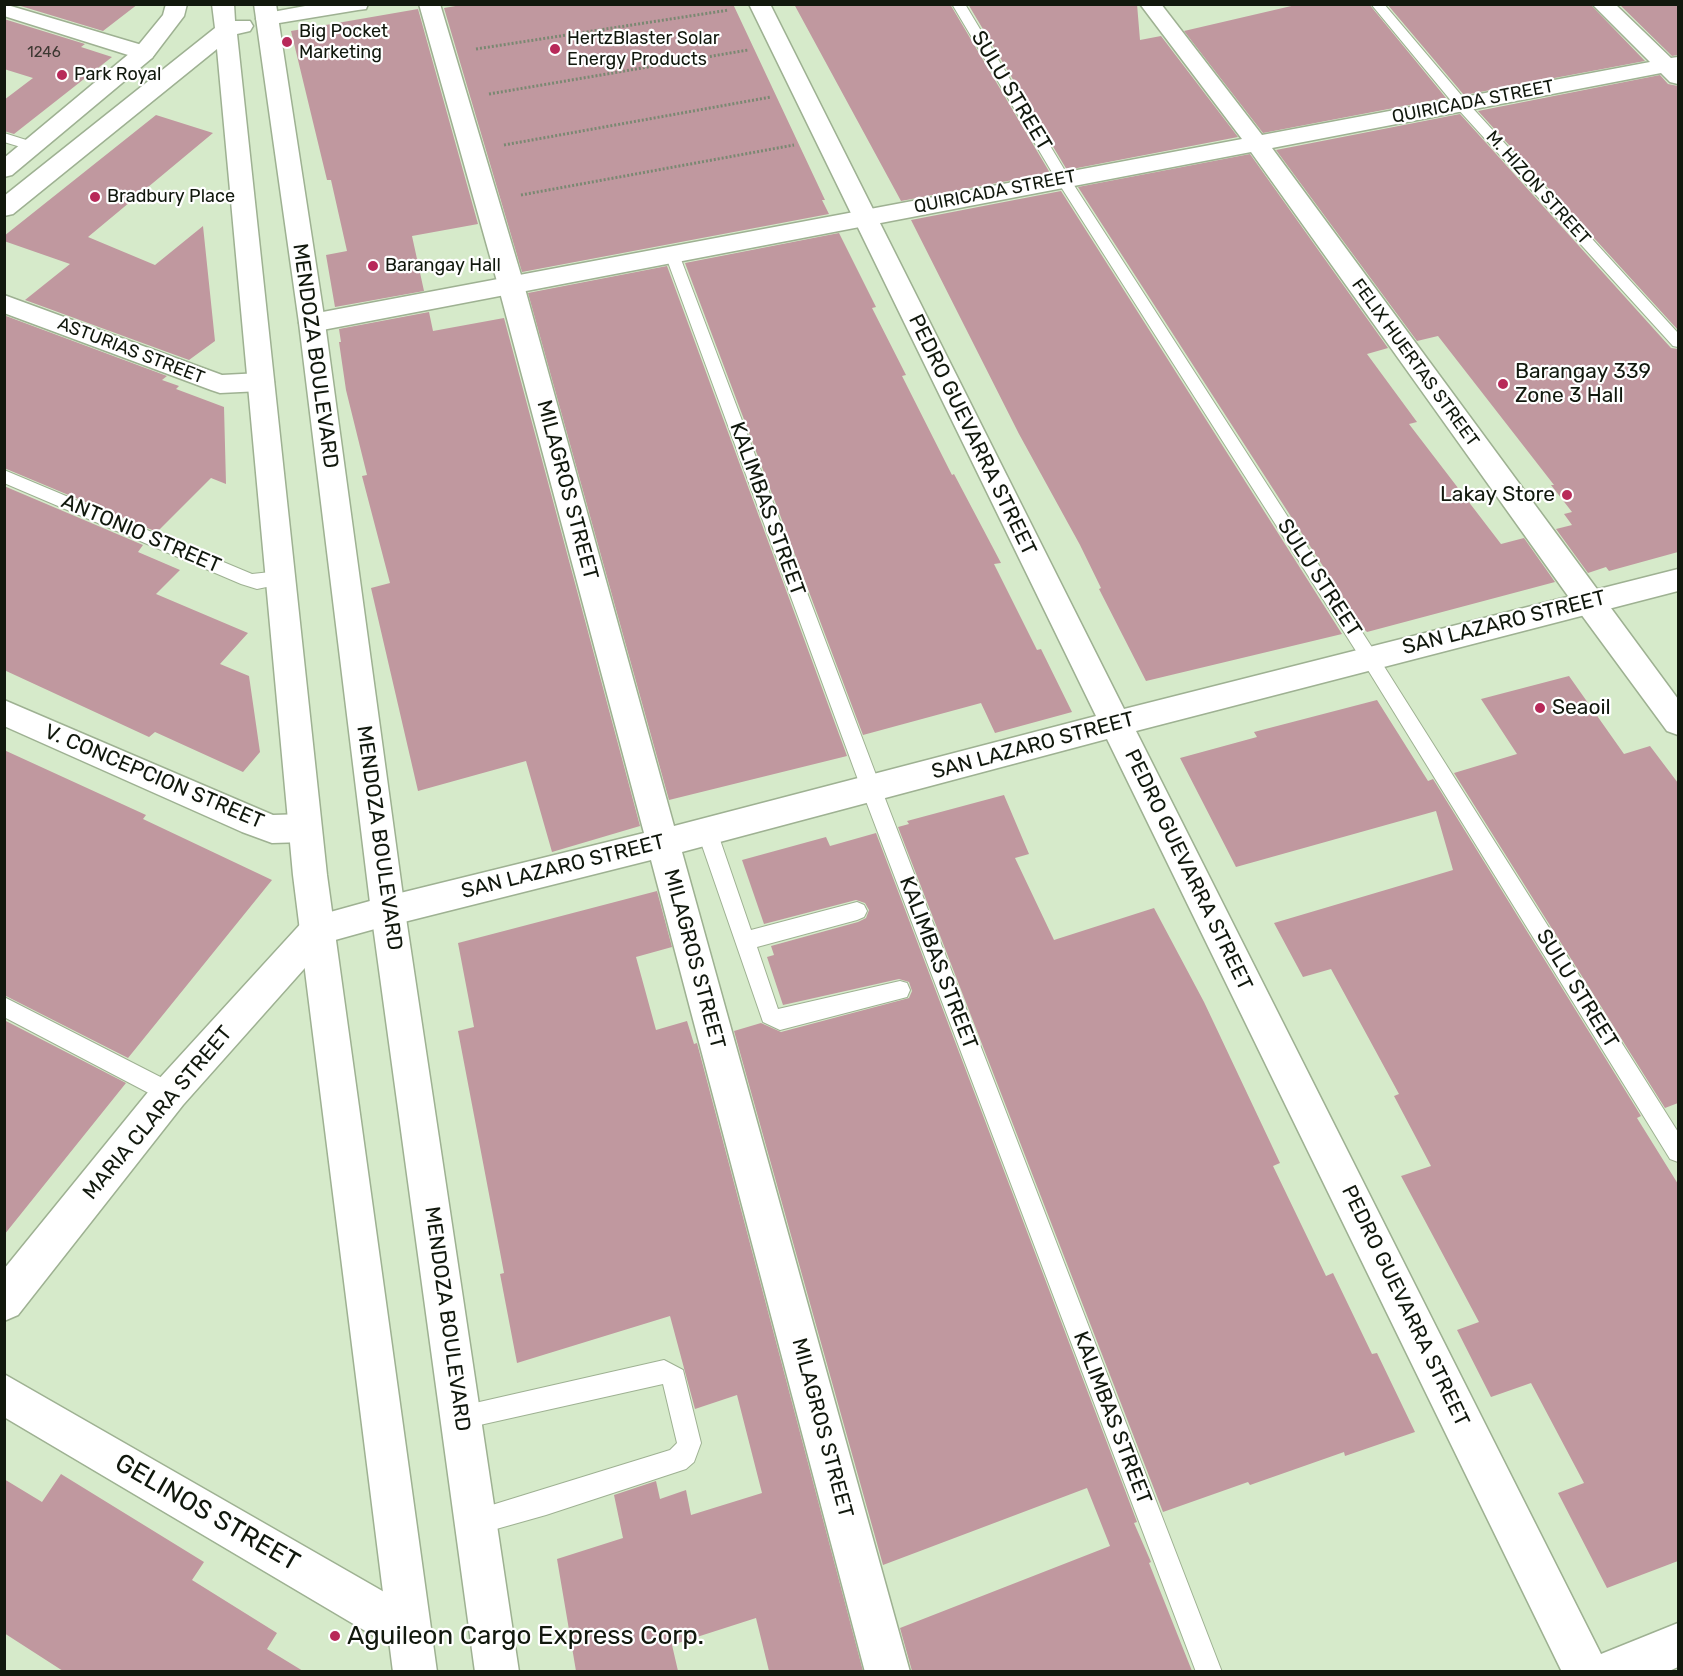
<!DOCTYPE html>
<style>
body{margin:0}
#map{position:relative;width:1683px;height:1676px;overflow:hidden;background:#d6eaca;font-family:Rubik,sans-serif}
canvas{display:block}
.frame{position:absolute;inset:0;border:6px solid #11180d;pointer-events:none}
</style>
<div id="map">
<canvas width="1683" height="1676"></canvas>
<div class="frame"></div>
</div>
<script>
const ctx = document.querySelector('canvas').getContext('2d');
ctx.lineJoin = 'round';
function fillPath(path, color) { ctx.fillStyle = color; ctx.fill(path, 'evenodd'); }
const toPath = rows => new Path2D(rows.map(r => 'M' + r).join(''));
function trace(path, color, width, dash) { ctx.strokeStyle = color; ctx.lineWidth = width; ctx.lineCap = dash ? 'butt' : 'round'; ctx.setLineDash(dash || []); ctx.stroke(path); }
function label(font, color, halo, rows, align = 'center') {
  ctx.font = font + ' Rubik,sans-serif'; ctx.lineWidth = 4.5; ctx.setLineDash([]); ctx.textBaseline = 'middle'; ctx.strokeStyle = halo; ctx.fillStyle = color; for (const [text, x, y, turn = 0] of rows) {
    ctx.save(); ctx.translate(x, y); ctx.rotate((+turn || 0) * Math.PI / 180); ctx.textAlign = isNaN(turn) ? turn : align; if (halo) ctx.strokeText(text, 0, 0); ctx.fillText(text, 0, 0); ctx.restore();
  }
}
fillPath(toPath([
 [14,4,138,4,103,31],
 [467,4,733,4,825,200,822,200,829,214,522,272,444,8],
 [794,4,950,4,1050,173,901,201],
 [968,4,1137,4,1140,40,1161,36,1238,137,1067,170],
 [1300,4,1369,4,1446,98,1263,133,1184,31],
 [1387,4,1590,4,1645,61,1464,95],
 [1619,4,1678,4,1678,55,1672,56],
 [418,9,478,224,412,236,424,291,335,307,326,255,347,251,331,180,327,180,291,31],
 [4,19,85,44,81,47,112,57,14,134,4,131,4,100,33,78,4,69],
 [1660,75,1668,84,1678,86,1678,330,1478,111],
 [1460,114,1671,348,1678,349,1678,552,1609,571,1606,567,1588,573,1556,529,1572,525,1564,514,1572,512,1551,485,1554,485,1438,336,1417,341,1276,150],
 [156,115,213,133,88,237,155,265,203,226,215,341,189,360,25,300,70,264,4,241,4,236],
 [1250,154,1388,348,1367,354,1417,422,1409,424,1501,544,1524,538,1555,582,1367,632,1363,628,1078,187],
 [1061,191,1342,634,1146,681,1099,589,1101,588,1080,545,1019,434,911,220],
 [839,233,876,307,872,308,906,375,902,376,952,475,954,474,1001,563,994,564,1037,650,1041,649,1072,712,995,733,981,703,863,735,685,263],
 [667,266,847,756,669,800,528,293],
 [429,312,433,331,504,318,640,826,552,852,526,761,418,791,371,588,390,583,362,476,367,475,346,390,339,342,341,342,339,329],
 [6,316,167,376,162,380,179,386,176,389,224,407,226,484,211,478,157,532,4,468],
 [4,486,143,545,138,552,180,570,156,594,248,633,220,664,249,676,260,752,243,772,155,732,149,737,4,670],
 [1569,676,1624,754,1650,746,1678,783,1678,1103,1665,1108,1454,773,1517,754,1481,699],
 [1377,700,1428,781,1433,779,1641,1116,1637,1118,1678,1184,1678,1561,1607,1588,1558,1493,1584,1483,1531,1383,1491,1397,1457,1330,1479,1322,1401,1176,1431,1166,1394,1096,1399,1094,1331,969,1303,977,1274,923,1453,870,1436,811,1236,867,1180,758,1257,737,1254,732],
 [4,750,146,815,143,819,272,880,128,1058,4,995],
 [1004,795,1029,854,1015,858,1054,940,1154,908,1204,1002,1280,1163,1273,1166,1326,1276,1333,1273,1372,1354,1377,1353,1415,1432,1345,1456,1344,1452,1250,1485,1248,1482,1163,1512,898,827,909,824,907,821],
 [876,833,1137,1522,1134,1523,1151,1562,1149,1563,1192,1671,912,1671,900,1628,1110,1546,1087,1488,883,1565,734,1031,761,1023,781,1032,909,998,912,991,909,982,899,979,783,1005,767,957,774,955,771,946,858,922,866,918,869,910,865,903,856,900,764,924,742,860,826,837,830,846],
 [657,891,672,947,636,957,656,1030,687,1021,694,1044,697,1043,863,1671,769,1671,756,1618,672,1645,678,1671,576,1671,557,1559,623,1538,614,1495,656,1481,660,1499,686,1490,691,1515,762,1493,737,1395,695,1409,670,1316,517,1363,500,1274,504,1273,458,1031,474,1027,458,943],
 [4,1020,126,1083,4,1235],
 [61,1474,204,1562,192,1580,277,1633,267,1649,303,1671,63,1671,4,1633,4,1479,42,1502]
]), '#c0989f');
const service = toPath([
 [952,4,965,4,1070,179,1375,652,1678,1132,1678,1162,1670,1159,1363,662,1056,179,952,4],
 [1371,4,1384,4,1467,102,1678,333,1678,347,1673,346,1457,108,1371,4],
 [4,133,39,144,41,147,34,151,4,142,4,133],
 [672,249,679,254,881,788,1222,1672,1196,1672,861,788,665,254,672,249],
 [4,470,252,574,280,571,286,573,289,578,286,583,257,589,241,584,4,483,4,470],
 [707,823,714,825,717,831,751,930,857,902,864,905,867,911,864,917,857,920,757,947,778,1009,900,981,907,983,910,990,907,997,780,1030,763,1022,697,831,700,825,707,823],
 [4,997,178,1086,181,1093,178,1100,170,1103,162,1100,4,1017,4,997],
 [664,1360,683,1370,701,1443,694,1462,686,1469,546,1515,475,1535,466,1531,462,1522,466,1513,670,1450,677,1443,663,1384,462,1429,453,1426,450,1417,453,1408,664,1360]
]);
const minor = toPath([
 [4,4,152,48,155,53,152,58,144,60,4,16,4,4],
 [316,4,368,4,366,9,358,10,267,25,259,24,256,19,259,14,267,13,316,4],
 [419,4,440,4,524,285,674,826,1096,716,749,4,770,4,1124,709,1678,569,1678,591,1136,731,1601,1654,1678,1623,1678,1667,1667,1672,1562,1672,1107,739,682,852,910,1672,865,1672,651,860,388,926,376,922,371,911,376,900,388,896,644,833,498,285,419,4],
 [4,295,222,375,261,373,270,376,274,382,270,388,261,391,220,393,211,390,4,313,4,295],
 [4,700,273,815,305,814,317,818,321,828,317,838,305,842,272,843,242,832,4,726,4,700],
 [4,1374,426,1616,432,1632,426,1648,410,1654,394,1648,4,1417,4,1374]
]);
const tertiary = toPath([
 [1140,4,1161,4,1262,135,1650,62,1592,4,1615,4,1671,58,1678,57,1678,84,1670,82,1661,73,1272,148,1678,699,1678,735,1667,731,1578,610,1251,152,312,332,303,329,299,323,303,317,312,314,1242,139,1140,4],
 [388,896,400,900,405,911,400,922,328,942,183,1105,18,1315,4,1321,4,1269,157,1081,305,919,388,896]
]);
const secondary = toPath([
 [166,4,187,4,184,16,152,58,12,175,4,177,4,158,136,48,163,15,166,4],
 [212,4,234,4,235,21,250,21,253,26,250,31,237,34,327,875,437,1672,393,1672,293,875,217,49,13,214,4,216,4,196,215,28,212,4],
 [254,4,276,4,325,323,405,911,519,1672,475,1672,371,911,299,323,254,4]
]);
trace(service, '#9eb192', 2);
trace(minor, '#9eb192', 3);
trace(tertiary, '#9eb192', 3);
trace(secondary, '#9eb192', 3);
trace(toPath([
 [476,49,729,10],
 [489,94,748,50],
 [504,145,771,97],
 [521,195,794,145]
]), '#7a8872', 3, [2, 2]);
fillPath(service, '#fff');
fillPath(minor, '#fff');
fillPath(tertiary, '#fff');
fillPath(secondary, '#fff');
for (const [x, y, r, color] of [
 [287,42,6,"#b82959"],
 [555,49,6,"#b82959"],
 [62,75,6,"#b82959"],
 [95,197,6,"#b82959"],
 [373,266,6,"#b82959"],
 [1503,384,6,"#b82959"],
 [1567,495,6,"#b82959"],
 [1540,708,6,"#b82959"],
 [335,1636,6,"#b82959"]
]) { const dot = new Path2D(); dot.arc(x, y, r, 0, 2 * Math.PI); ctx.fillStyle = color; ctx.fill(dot); trace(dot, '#fff', 2); }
label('15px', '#3d3832', null, [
 ["1246",44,53]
]);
label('18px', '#11180d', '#fff', [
 ["Big Pocket",299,32],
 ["Marketing",299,53],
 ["HertzBlaster Solar",567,39],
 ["Energy Products",567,60],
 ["Park Royal",74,75],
 ["Bradbury Place",107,197],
 ["Barangay Hall",385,266]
], 'left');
label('18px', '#11180d', '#fff', [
 ["QUIRICADA STREET",1473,102,-11],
 ["M. HIZON STREET",1538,188,48],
 ["QUIRICADA STREET",995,192,-11],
 ["ASTURIAS STREET",131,351,21],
 ["FELIX HUERTAS STREET",1415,363,54]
]);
label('21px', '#11180d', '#fff', [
 ["SULU STREET",1011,91,59],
 ["MENDOZA BOULEVARD",315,356,82],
 ["PEDRO GUEVARRA STREET",972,435,64],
 ["MILAGROS STREET",567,490,75],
 ["KALIMBAS STREET",767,509,70],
 ["ANTONIO STREET",141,534,23],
 ["SULU STREET",1319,578,57],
 ["SAN LAZARO STREET",1504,623,-14],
 ["SAN LAZARO STREET",1033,746,-15],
 ["V. CONCEPCION STREET",154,777,23],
 ["MENDOZA BOULEVARD",379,838,82],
 ["SAN LAZARO STREET",563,867,-14],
 ["PEDRO GUEVARRA STREET",1188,870,64],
 ["MILAGROS STREET",694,959,75],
 ["KALIMBAS STREET",938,963,69],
 ["SULU STREET",1577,989,58],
 ["MARIA CLARA STREET",158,1113,-50],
 ["PEDRO GUEVARRA STREET",1405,1306,64],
 ["MENDOZA BOULEVARD",447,1319,82],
 ["KALIMBAS STREET",1112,1418,69],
 ["MILAGROS STREET",822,1428,75]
]);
label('21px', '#11180d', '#fff', [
 ["Barangay 339",1515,372],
 ["Zone 3 Hall",1515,396],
 ["Lakay Store",1555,495,"right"],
 ["Seaoil",1552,708]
], 'left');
label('26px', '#11180d', '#fff', [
 ["GELINOS STREET",207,1513,30]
]);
label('26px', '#11180d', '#fff', [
 ["Aguileon Cargo Express Corp.",347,1636]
], 'left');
</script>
